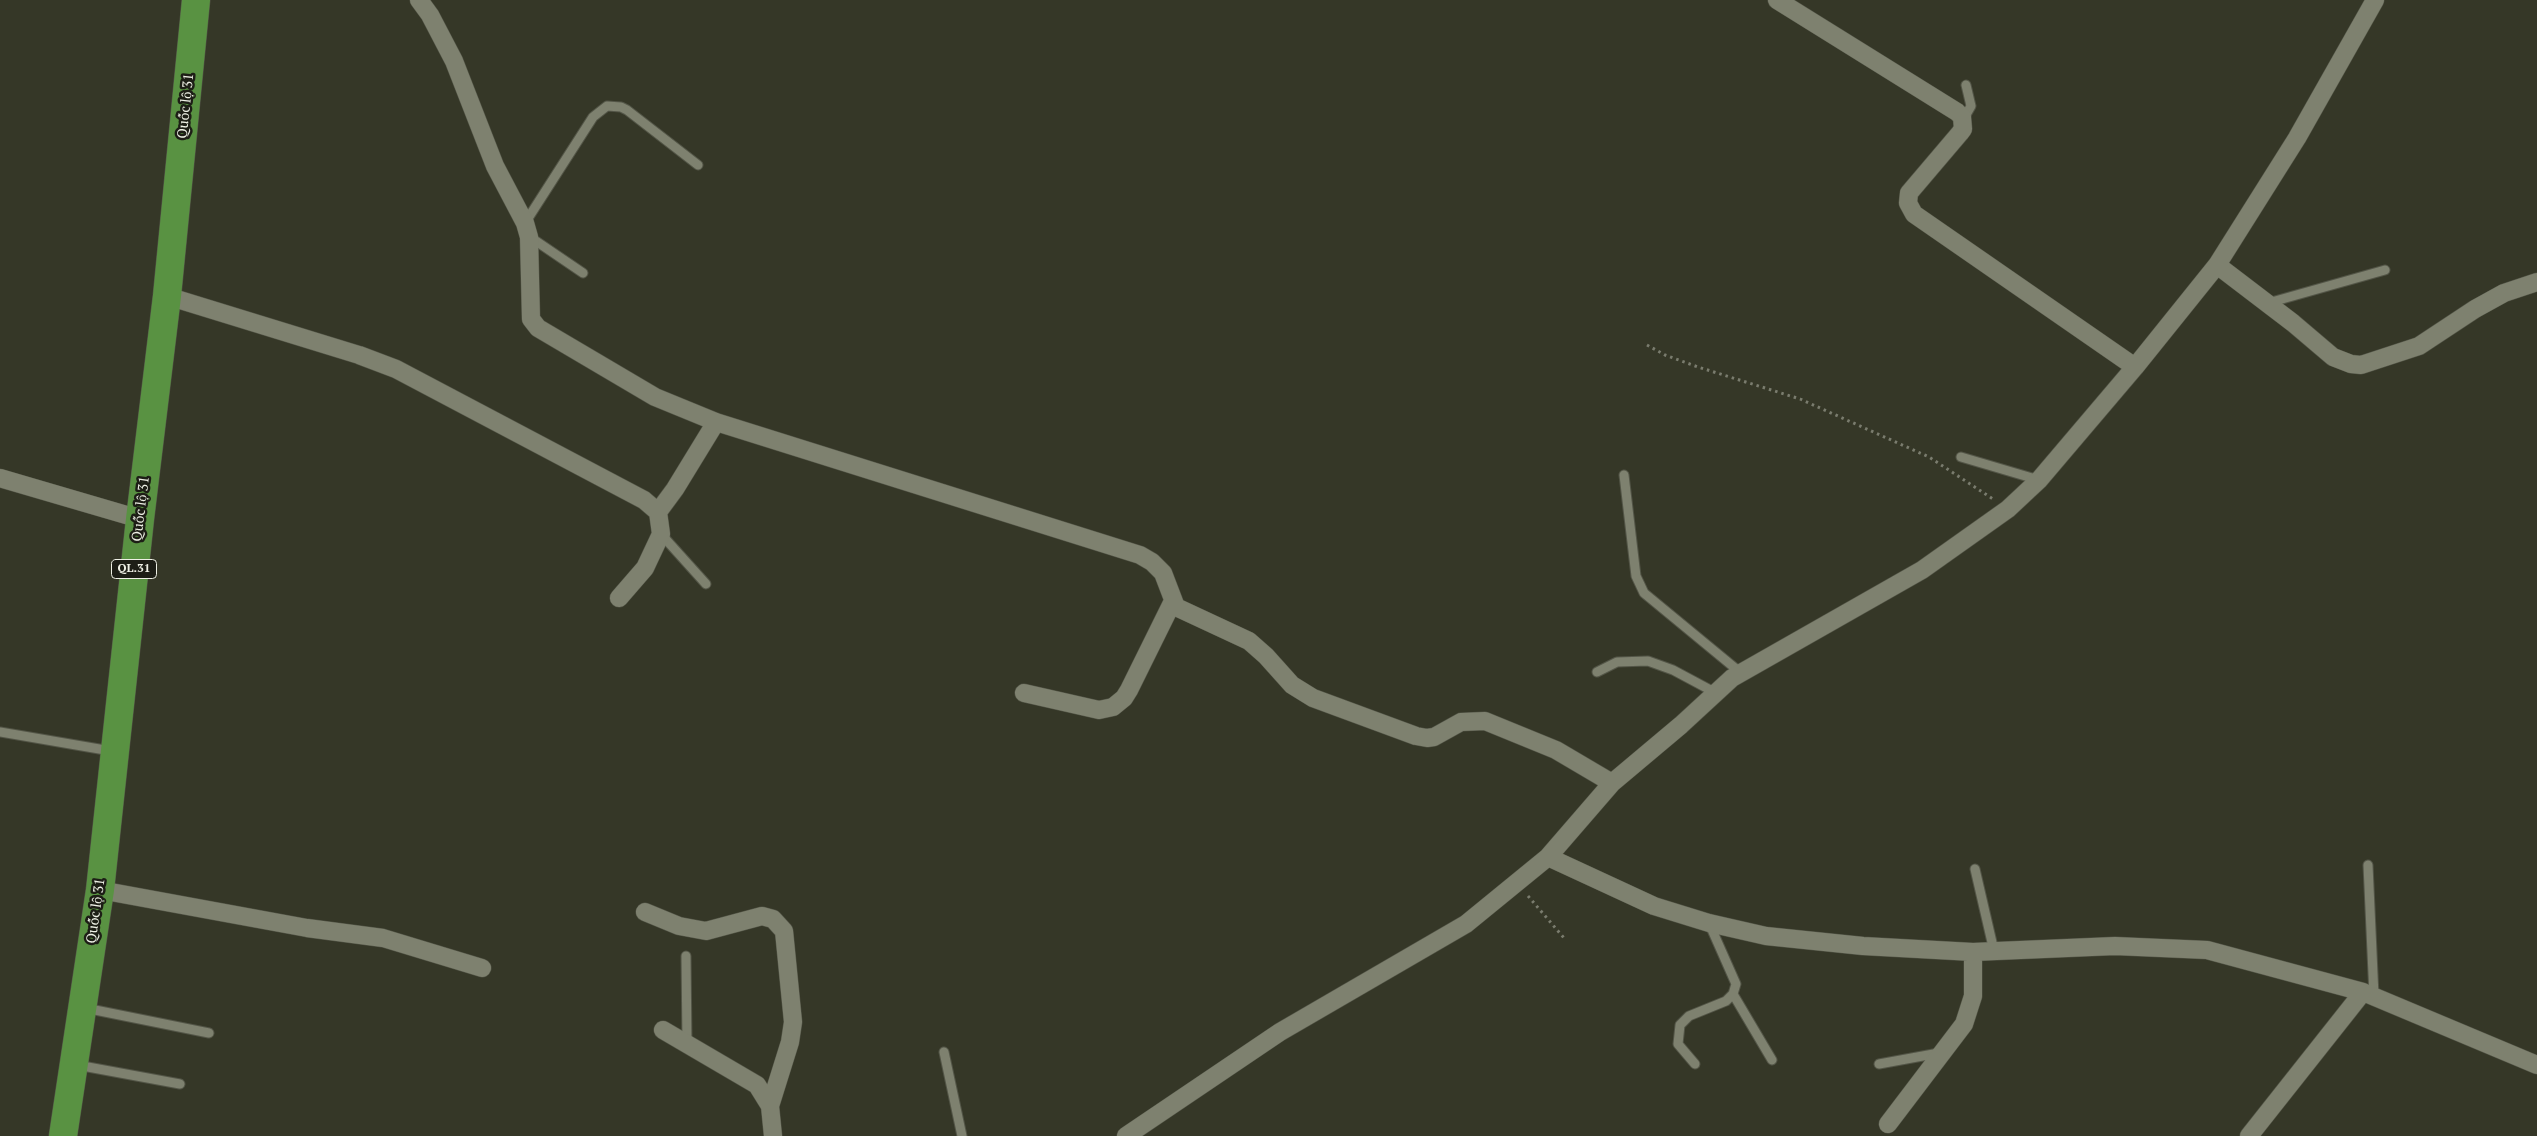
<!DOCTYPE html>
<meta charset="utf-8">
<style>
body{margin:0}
canvas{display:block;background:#353727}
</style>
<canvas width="2537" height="1136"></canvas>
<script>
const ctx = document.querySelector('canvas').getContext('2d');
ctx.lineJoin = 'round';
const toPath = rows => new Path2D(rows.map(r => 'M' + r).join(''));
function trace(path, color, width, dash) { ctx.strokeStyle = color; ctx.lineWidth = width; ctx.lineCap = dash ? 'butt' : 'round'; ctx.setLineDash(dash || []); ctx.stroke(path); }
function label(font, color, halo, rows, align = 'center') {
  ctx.font = font + ' "PT Serif",serif'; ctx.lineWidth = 5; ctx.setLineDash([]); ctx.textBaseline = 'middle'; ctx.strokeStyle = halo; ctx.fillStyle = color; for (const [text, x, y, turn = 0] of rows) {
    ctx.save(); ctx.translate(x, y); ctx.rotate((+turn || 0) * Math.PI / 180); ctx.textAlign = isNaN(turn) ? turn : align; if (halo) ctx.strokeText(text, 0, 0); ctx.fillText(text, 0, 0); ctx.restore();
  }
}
const service = toPath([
 [1963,120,1971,106,1966,85],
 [525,223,593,117,607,106,621,107,627,110,698,165],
 [530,237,583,273],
 [2268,303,2385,270],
 [1961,457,2039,480],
 [1624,475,1636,576,1644,593,1741,673],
 [661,534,706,584],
 [1597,672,1617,662,1648,661,1673,670,1716,693],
 [0,732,111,751],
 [2368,865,2374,996],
 [1975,869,1994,951],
 [686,956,687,1043],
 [1733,994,1772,1060],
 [85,1008,209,1033],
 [944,1052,962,1136],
 [1695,1064,1678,1044,1680,1025,1689,1016,1726,1001,1733,994,1736,984,1709,923],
 [1879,1064,1939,1053],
 [77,1065,180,1084]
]);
const minor = toPath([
 [419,0,430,15,454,61,495,166,525,223,529,237,531,319,538,328,655,397,716,422,1140,555,1152,562,1163,573,1176,607,1249,641,1266,656,1292,685,1313,698,1416,736,1427,738,1434,737,1461,722,1485,721,1556,750,1612,783],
 [1777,0,1957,112,1962,117,1963,129,1960,133,1909,193,1908,203,1914,214,2135,367],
 [2217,265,2293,323,2333,357,2351,364,2361,365,2419,346,2475,309,2504,293,2537,282],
 [167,296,359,355,396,369,644,500,658,512,661,534,645,568,619,598],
 [0,478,140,519],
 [658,512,675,489,716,422],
 [1024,693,1099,710,1113,707,1124,698,1129,690,1173,601],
 [1548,857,1654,906,1709,923,1766,936,1863,946,1973,952,2115,946,2207,950,2363,992,2537,1065],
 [100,890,307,928,383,938,482,968],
 [645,912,679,926,706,931,762,916,773,919,784,931,793,1022,790,1042,770,1106],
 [663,1030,757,1085,770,1106,773,1136],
 [1888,1124,1964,1024,1973,996,1973,952],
 [1126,1136,1280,1032,1466,924,1548,857,1612,783,1681,725,1732,678,1922,570,2008,509,2039,480,2135,367,2217,265,2297,138,2375,0],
 [2249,1136,2363,992]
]);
const trunk = toPath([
 [63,1136,100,890,140,519,167,296,196,0]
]);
trace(service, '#535547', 11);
trace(minor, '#535547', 19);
trace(trunk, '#535547', 29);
trace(toPath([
 [1647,345,1665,355,1698,367,1800,399,1929,457,1993,499],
 [1528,896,1564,938]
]), '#7a7c6e', 3, [2.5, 4]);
trace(service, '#7e816f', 9);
trace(minor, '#7e816f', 18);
trace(trunk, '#599242', 28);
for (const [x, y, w] of [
 [134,569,45]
]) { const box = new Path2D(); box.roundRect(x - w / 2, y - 9.5, w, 19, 4); ctx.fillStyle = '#1d1e16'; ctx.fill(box); trace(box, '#eef0e5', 1); }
label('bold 12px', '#eef0e5', null, [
 ["QL.31",134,569]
]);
label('14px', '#eef0e5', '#1d1e16', [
 ["Quốc lộ 31",186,106,-84],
 ["Quốc lộ 31",141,509,-83],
 ["Quốc lộ 31",96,911,-82]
]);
</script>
